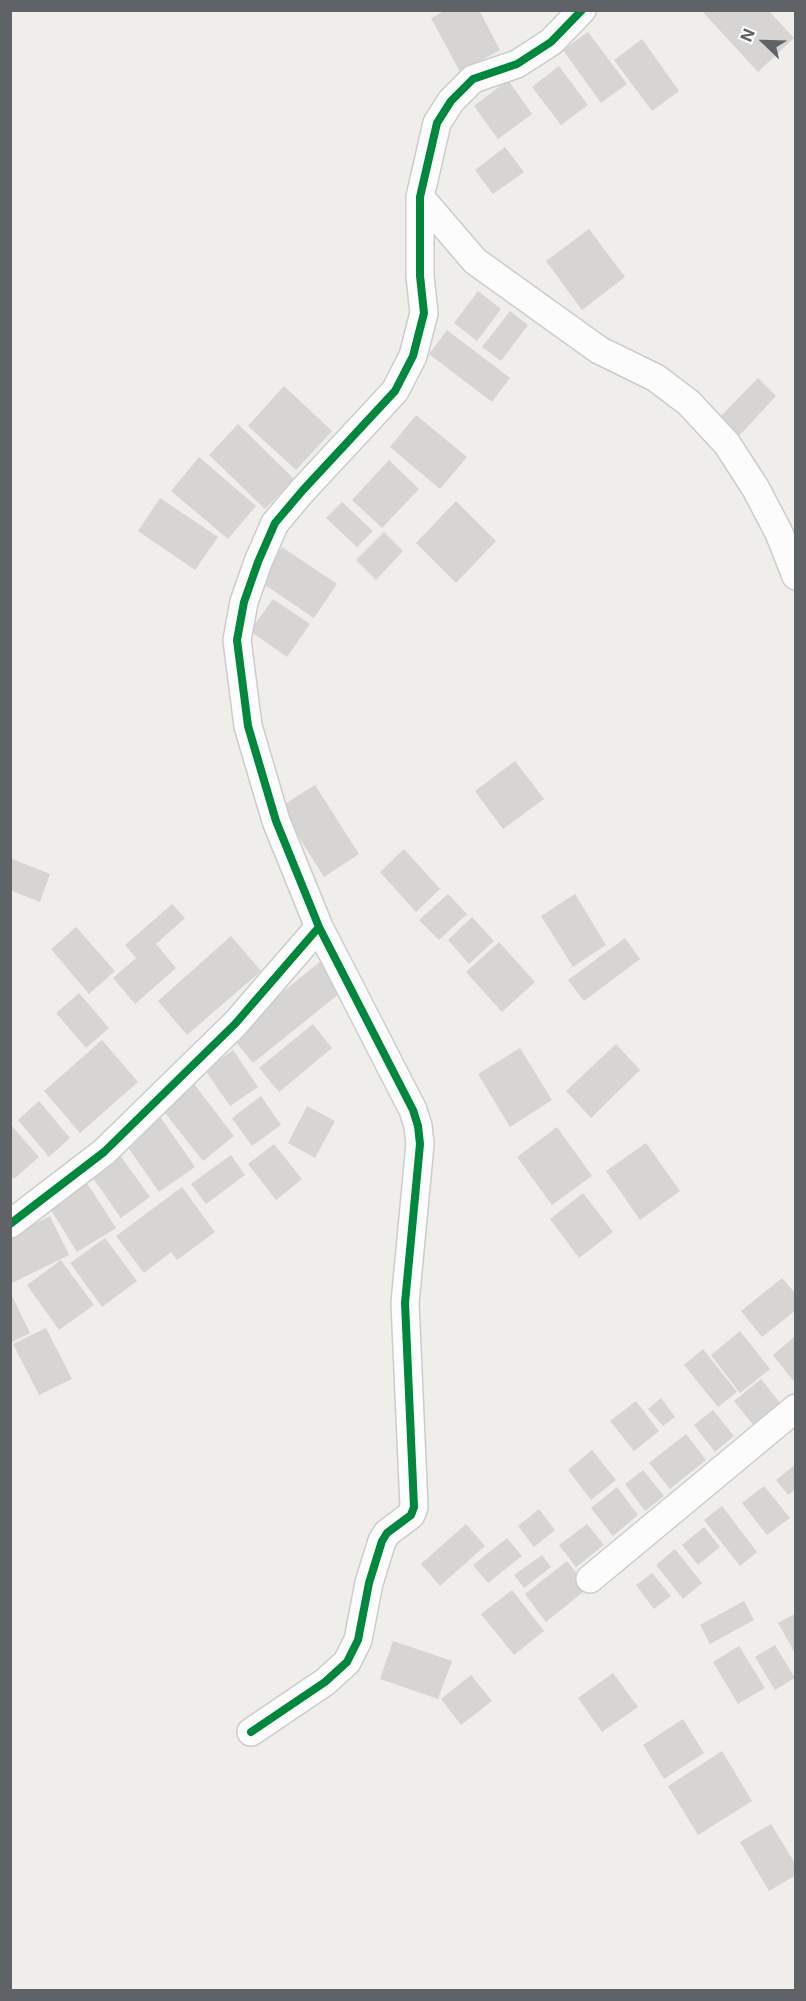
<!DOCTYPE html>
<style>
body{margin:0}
#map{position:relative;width:806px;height:2001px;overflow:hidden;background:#efeeea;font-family:Inter,sans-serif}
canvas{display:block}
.frame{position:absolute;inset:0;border:12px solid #5f6368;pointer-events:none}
.north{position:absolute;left:734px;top:12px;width:60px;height:60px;-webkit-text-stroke:4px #fff;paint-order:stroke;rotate:293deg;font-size:16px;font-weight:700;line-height:24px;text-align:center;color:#5f6368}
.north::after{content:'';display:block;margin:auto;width:21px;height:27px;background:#5f6368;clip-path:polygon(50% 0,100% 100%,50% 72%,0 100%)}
</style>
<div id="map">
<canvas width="806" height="2001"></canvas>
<div class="frame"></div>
<div class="north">N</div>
</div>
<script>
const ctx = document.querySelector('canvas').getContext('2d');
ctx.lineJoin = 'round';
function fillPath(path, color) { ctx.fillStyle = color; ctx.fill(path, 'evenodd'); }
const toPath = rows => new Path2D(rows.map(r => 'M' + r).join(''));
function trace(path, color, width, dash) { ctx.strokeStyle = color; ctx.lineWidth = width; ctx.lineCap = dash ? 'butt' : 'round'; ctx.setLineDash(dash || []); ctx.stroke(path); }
fillPath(toPath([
 [446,10,479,10,500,50,460,72,431,18],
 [701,10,768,10,794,38,758,72],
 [588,32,627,84,601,103,563,50],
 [642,39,679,91,652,111,614,60],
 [559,66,588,105,561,125,532,87],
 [508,80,532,114,498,139,474,106],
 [505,147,524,172,493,194,475,170],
 [589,229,625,277,582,310,546,261],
 [478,291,501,309,477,341,454,323],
 [510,311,528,325,501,361,482,347],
 [447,330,510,378,492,402,429,354],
 [758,378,776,396,739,436,720,417],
 [284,386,332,431,296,470,248,426],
 [416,415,467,457,440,489,390,447],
 [238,424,294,479,265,509,209,455],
 [199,457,256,506,228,539,171,491],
 [389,460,419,489,382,528,352,500],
 [160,498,218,537,195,570,138,531],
 [456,501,496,541,456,583,416,543],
 [342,502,373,531,357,547,326,518],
 [384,532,403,551,376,580,356,560],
 [282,547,337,584,314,618,259,581],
 [273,599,310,624,287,657,250,631],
 [515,761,544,799,503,829,475,791],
 [315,785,359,854,324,877,280,807],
 [404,849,440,889,416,912,380,872],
 [10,858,50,874,40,902,10,890],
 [448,894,467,914,439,940,419,920],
 [575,894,606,945,573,967,541,916],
 [172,904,185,918,156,944,176,968,135,1004,113,978,136,958,125,945],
 [472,917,494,941,469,964,448,940],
 [76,927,115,971,89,994,51,949],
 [231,936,261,971,187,1035,158,1001],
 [625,938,640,959,584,1001,568,980],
 [499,942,535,982,502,1012,466,972],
 [322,960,345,989,253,1063,230,1035],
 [79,993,109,1028,86,1048,56,1013],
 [313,1024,332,1048,279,1092,259,1068],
 [102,1040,138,1082,80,1133,44,1091],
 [616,1044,640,1070,591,1118,566,1091],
 [520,1048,552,1100,510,1127,478,1074],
 [233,1050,258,1087,230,1106,205,1070],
 [194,1084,234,1136,203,1161,162,1109],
 [261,1096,281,1125,252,1146,232,1118],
 [39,1101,70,1138,49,1157,18,1120],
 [307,1106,335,1121,315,1158,288,1143],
 [159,1115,195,1167,159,1192,123,1140],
 [10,1124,39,1157,14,1179,10,1174],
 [557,1127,592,1176,552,1205,517,1157],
 [646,1143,680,1191,640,1220,606,1171],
 [274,1144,302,1179,276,1200,248,1164],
 [117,1151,150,1197,121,1218,88,1171],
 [231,1155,245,1175,206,1204,191,1184],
 [87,1183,116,1228,77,1252,49,1207],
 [182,1187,215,1232,177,1260,171,1252,144,1273,116,1236],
 [583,1193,613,1232,579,1258,550,1219],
 [50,1216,69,1255,10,1284,10,1236],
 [105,1238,137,1281,102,1307,70,1263],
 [61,1260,94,1305,59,1330,27,1285],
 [782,1278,796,1294,796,1310,762,1337,741,1311],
 [10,1292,30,1333,10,1343],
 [46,1328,72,1379,39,1395,13,1344],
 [740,1331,770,1369,740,1393,711,1355],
 [794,1337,796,1339,796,1384,773,1355],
 [703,1349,737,1392,718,1407,684,1365],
 [761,1379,781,1404,754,1426,734,1401],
 [661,1398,675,1417,663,1426,648,1409],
 [636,1401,659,1431,634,1451,610,1421],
 [713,1410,734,1436,715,1452,694,1425],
 [686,1434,706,1460,670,1489,649,1463],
 [592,1450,616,1480,591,1500,568,1470],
 [796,1464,796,1489,788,1495,776,1480],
 [643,1470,664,1496,645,1511,625,1484],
 [764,1486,790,1518,767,1535,742,1503],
 [617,1487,638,1515,613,1536,591,1508],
 [722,1506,757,1552,740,1566,704,1520],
 [539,1509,555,1530,534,1547,518,1526],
 [466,1524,485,1546,440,1586,421,1564],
 [587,1524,604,1545,576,1567,559,1545],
 [704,1527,720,1547,698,1565,682,1545],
 [507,1538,522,1556,488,1583,473,1565],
 [675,1549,702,1583,683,1599,656,1565],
 [542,1555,551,1567,524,1588,514,1575],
 [567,1561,588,1588,546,1622,525,1594],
 [652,1573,671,1596,654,1609,636,1585],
 [512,1590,544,1631,514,1655,481,1614],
 [744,1601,754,1620,710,1644,700,1625],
 [796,1613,796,1655,778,1623],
 [393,1641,452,1661,438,1699,380,1679],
 [775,1645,795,1678,775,1690,755,1657],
 [739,1646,765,1688,738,1704,713,1662],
 [613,1673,638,1707,602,1732,578,1698],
 [471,1675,492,1701,461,1725,441,1699],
 [683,1719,704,1753,664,1779,643,1745],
 [722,1751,752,1801,698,1835,668,1786],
 [771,1824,796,1865,796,1875,769,1891,740,1842]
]), '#d6d5d3');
const minor = toPath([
 [420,197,475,261,599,350,656,378,689,403,727,444,756,489,779,533,796,576],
 [10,1224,104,1152,235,1024,319,927,276,821,248,726,237,640,244,602,258,562,275,523,303,490,395,391,413,356,424,313,420,276,420,197,437,123,451,101,473,79,517,64,551,42,582,10],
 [590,1579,796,1408],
 [251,1732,325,1682,347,1662,358,1640,369,1583,382,1541,387,1533,411,1515,414,1507,405,1303,420,1144,418,1126,413,1110,319,927]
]);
trace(minor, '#cbcccc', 30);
trace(minor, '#fdfcfc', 27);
trace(toPath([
 [10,1224,104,1152,235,1024,319,927,276,821,248,726,237,640,244,602,258,562,275,523,303,490,395,391,413,356,424,313,420,276,420,197,437,123,451,101,473,79,517,64,551,42,582,10],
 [251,1732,325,1682,347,1662,358,1640,369,1583,382,1541,387,1533,411,1515,414,1507,405,1303,420,1144,418,1126,413,1110,319,927]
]), '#00873e', 8);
</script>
